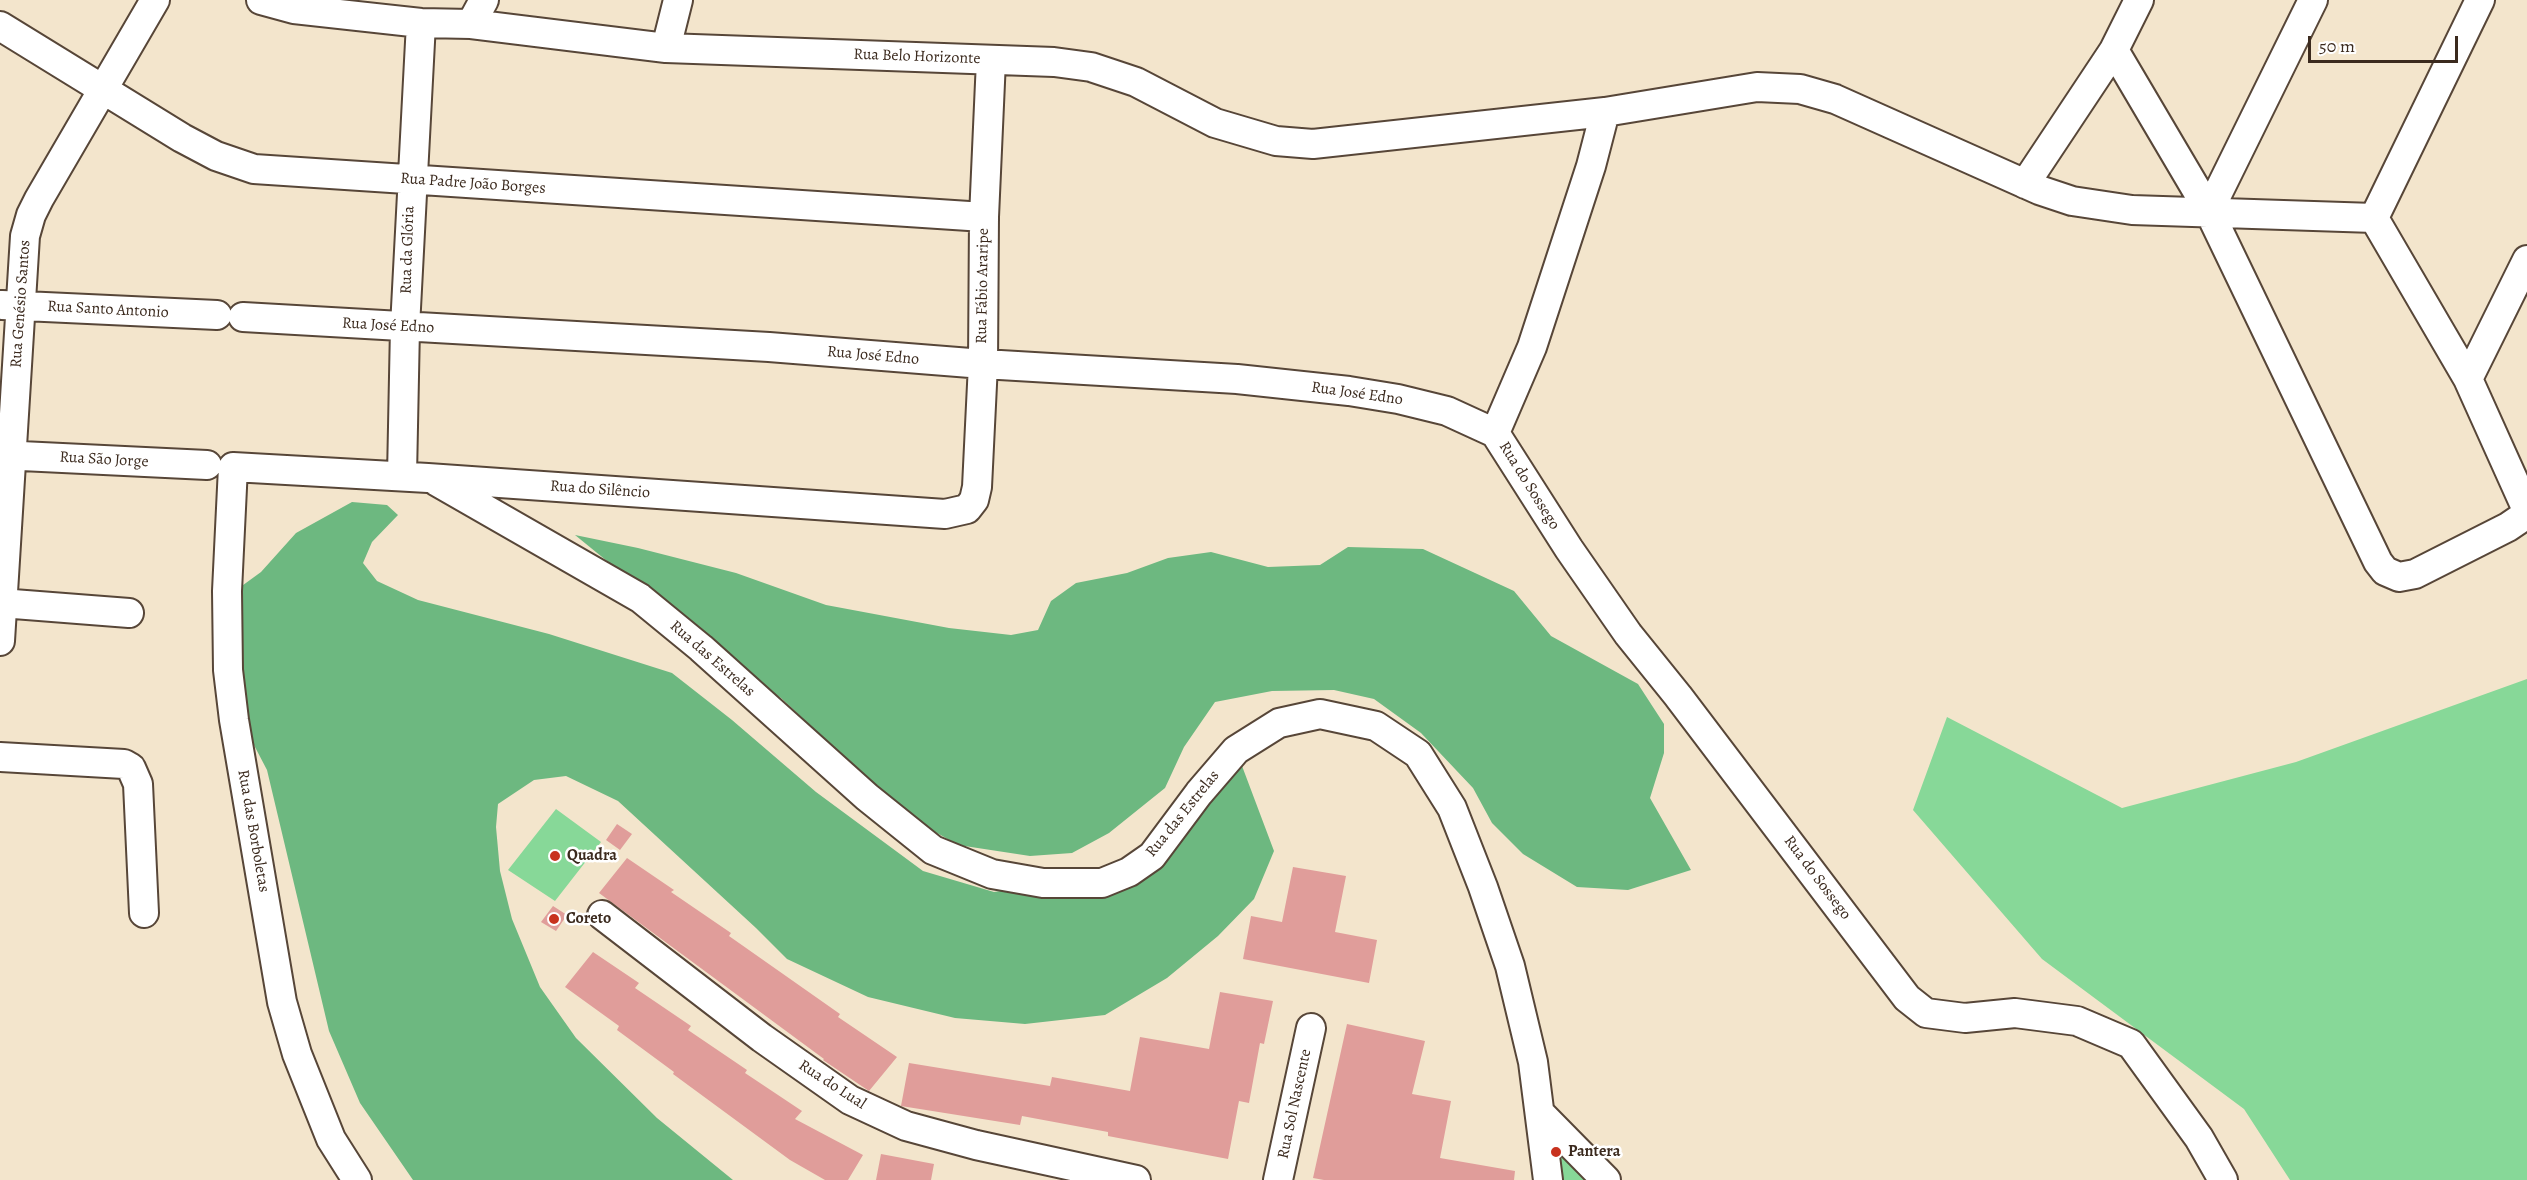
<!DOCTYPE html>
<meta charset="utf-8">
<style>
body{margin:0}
#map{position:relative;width:2527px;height:1180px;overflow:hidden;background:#f3e5cc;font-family:Alegreya,serif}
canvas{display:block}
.scale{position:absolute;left:2308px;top:36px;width:150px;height:27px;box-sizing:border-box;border:3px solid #3b2a1e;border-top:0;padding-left:8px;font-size:18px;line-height:21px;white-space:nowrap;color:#3b2a1e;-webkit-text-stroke:4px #fff;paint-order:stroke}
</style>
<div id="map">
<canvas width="2527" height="1180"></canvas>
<div class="scale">50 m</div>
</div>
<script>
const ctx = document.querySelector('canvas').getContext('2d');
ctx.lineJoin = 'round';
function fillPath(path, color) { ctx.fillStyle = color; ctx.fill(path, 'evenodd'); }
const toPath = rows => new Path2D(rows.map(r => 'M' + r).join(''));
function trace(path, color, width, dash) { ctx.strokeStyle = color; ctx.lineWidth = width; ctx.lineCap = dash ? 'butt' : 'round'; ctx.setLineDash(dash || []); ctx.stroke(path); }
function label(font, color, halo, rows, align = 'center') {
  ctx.font = font + ' Alegreya,serif'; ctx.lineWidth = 5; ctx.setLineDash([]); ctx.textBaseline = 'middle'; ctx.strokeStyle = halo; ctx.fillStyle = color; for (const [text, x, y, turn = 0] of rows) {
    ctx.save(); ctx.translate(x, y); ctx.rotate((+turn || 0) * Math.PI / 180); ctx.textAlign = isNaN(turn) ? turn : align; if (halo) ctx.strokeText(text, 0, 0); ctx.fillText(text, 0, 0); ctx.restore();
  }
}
fillPath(toPath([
 [2527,679,2527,1180,2290,1180,2244,1109,2042,959,1913,810,1947,717,2122,808,2296,762],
 [556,809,601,842,555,901,508,870],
 [1555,1144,1593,1180,1559,1180]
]), '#87d898');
fillPath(toPath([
 [352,502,387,505,398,515,372,542,363,563,377,581,418,600,549,634,672,673,732,720,816,792,923,871,994,892,1129,872,1236,750,1274,851,1254,899,1218,936,1167,978,1105,1015,1025,1024,955,1018,868,997,787,959,756,928,618,801,566,776,534,780,498,804,496,827,500,871,512,919,540,987,576,1038,657,1118,733,1180,413,1180,360,1103,329,1031,267,770,244,726,239,588,261,572,296,533],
 [575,535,638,548,736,573,826,605,949,628,1011,635,1038,630,1051,601,1076,583,1127,573,1168,558,1211,552,1268,567,1320,565,1348,547,1423,549,1514,591,1551,636,1638,684,1664,724,1664,753,1650,798,1691,870,1628,890,1577,887,1523,854,1492,823,1473,788,1421,733,1374,699,1334,690,1272,691,1215,702,1184,747,1165,788,1109,833,1072,853,1030,856,958,845,923,825,886,796,781,698,741,670]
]), '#6db880');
fillPath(toPath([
 [617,824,632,834,620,850,606,840],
 [627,858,674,890,671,892,731,933,729,936,840,1014,838,1017,897,1057,869,1091,823,1060,824,1059,599,893],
 [1293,867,1346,876,1335,932,1377,940,1369,983,1243,959,1251,916,1282,922],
 [553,906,567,915,556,931,541,922],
 [593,952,639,983,635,988,691,1026,688,1030,747,1070,745,1073,802,1111,795,1119,863,1155,848,1180,825,1180,790,1160,673,1074,674,1072,617,1030,619,1026,565,987],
 [1220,992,1273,1001,1264,1044,1260,1043,1249,1103,1239,1101,1228,1159,1108,1136,1108,1132,1022,1116,1020,1125,901,1106,909,1063,1050,1086,1052,1077,1130,1091,1140,1037,1209,1049],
 [1347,1024,1425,1041,1412,1094,1451,1101,1440,1158,1515,1171,1514,1180,1324,1180,1313,1178],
 [881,1154,934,1164,931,1180,876,1180]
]), '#e09d9a');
const minor = toPath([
 [261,0,294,9,421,23,471,24,666,48,1054,62,1091,67,1136,82,1215,123,1276,141,1313,144,1605,112,1757,87,1800,89,1835,99,2039,190,2072,201,2132,210,2374,218,2480,0],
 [2139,0,2114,50,2209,211,2378,562,2385,571,2399,577,2415,574,2508,527,2527,514],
 [471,24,484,0],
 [0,26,182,138,216,156,254,169,984,217],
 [666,48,678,0],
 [2025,184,2114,50],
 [2209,211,2313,0],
 [2374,218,2468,379,2527,510],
 [2,305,217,315],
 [243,317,769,347,983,364,1237,379,1349,391,1398,399,1447,411,1495,433],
 [2468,379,2527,260],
 [1495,433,1569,549,1628,634,1678,696,1907,998,1926,1013,1965,1018,2015,1013,2077,1021,2131,1044,2199,1138,2223,1180],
 [1495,433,1532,347,1591,166,1605,112],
 [0,455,207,465],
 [402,476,405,327,421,23],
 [436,481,640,598,701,648,867,797,933,850,992,874,1043,883,1102,883,1129,872,1152,856,1199,793,1236,750,1279,723,1320,714,1376,726,1418,754,1452,808,1483,887,1510,966,1533,1062,1548,1180],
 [0,603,129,613],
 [0,641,25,236,31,215,39,199,155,0],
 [0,757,124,764,131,768,138,784,144,913],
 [602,915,762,1038,850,1100,906,1126,976,1145,1136,1180],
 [1540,1113,1606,1180],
 [357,1180,331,1139,297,1054,282,1002,234,720,228,670,227,591,233,467,428,478,945,514,967,509,974,500,977,487,983,364,984,217,991,60],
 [1278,1180,1311,1028]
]);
trace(minor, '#574638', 32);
trace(minor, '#fff', 28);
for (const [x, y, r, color] of [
 [555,856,6,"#c8321e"],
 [554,919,6,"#c8321e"],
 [1556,1152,6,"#c8321e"]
]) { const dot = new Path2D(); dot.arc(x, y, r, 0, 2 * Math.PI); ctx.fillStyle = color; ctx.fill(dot); trace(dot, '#fff', 2); }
label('16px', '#3b2a1e', '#fff', [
 ["Rua Belo Horizonte",917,57,2],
 ["Rua Padre João Borges",473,184,4],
 ["Rua da Glória",408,250,-88],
 ["Rua Fábio Araripe",983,286,-89],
 ["Rua Genésio Santos",21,304,-86],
 ["Rua Santo Antonio",108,310,3],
 ["Rua José Edno",388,326,3],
 ["Rua José Edno",873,356,5],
 ["Rua José Edno",1357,394,8],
 ["Rua São Jorge",104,460,3],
 ["Rua do Sossego",1529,486,58],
 ["Rua do Silêncio",600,490,4],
 ["Rua das Estrelas",712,659,41],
 ["Rua das Estrelas",1183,814,-51],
 ["Rua das Borboletas",253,831,80],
 ["Rua do Sossego",1817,878,53],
 ["Rua do Lual",832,1085,33],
 ["Rua Sol Nascente",1295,1104,-78]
]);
label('bold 16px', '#3b2a1e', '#fff', [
 ["Quadra",567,856],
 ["Coreto",566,919],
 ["Pantera",1568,1152]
], 'left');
</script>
